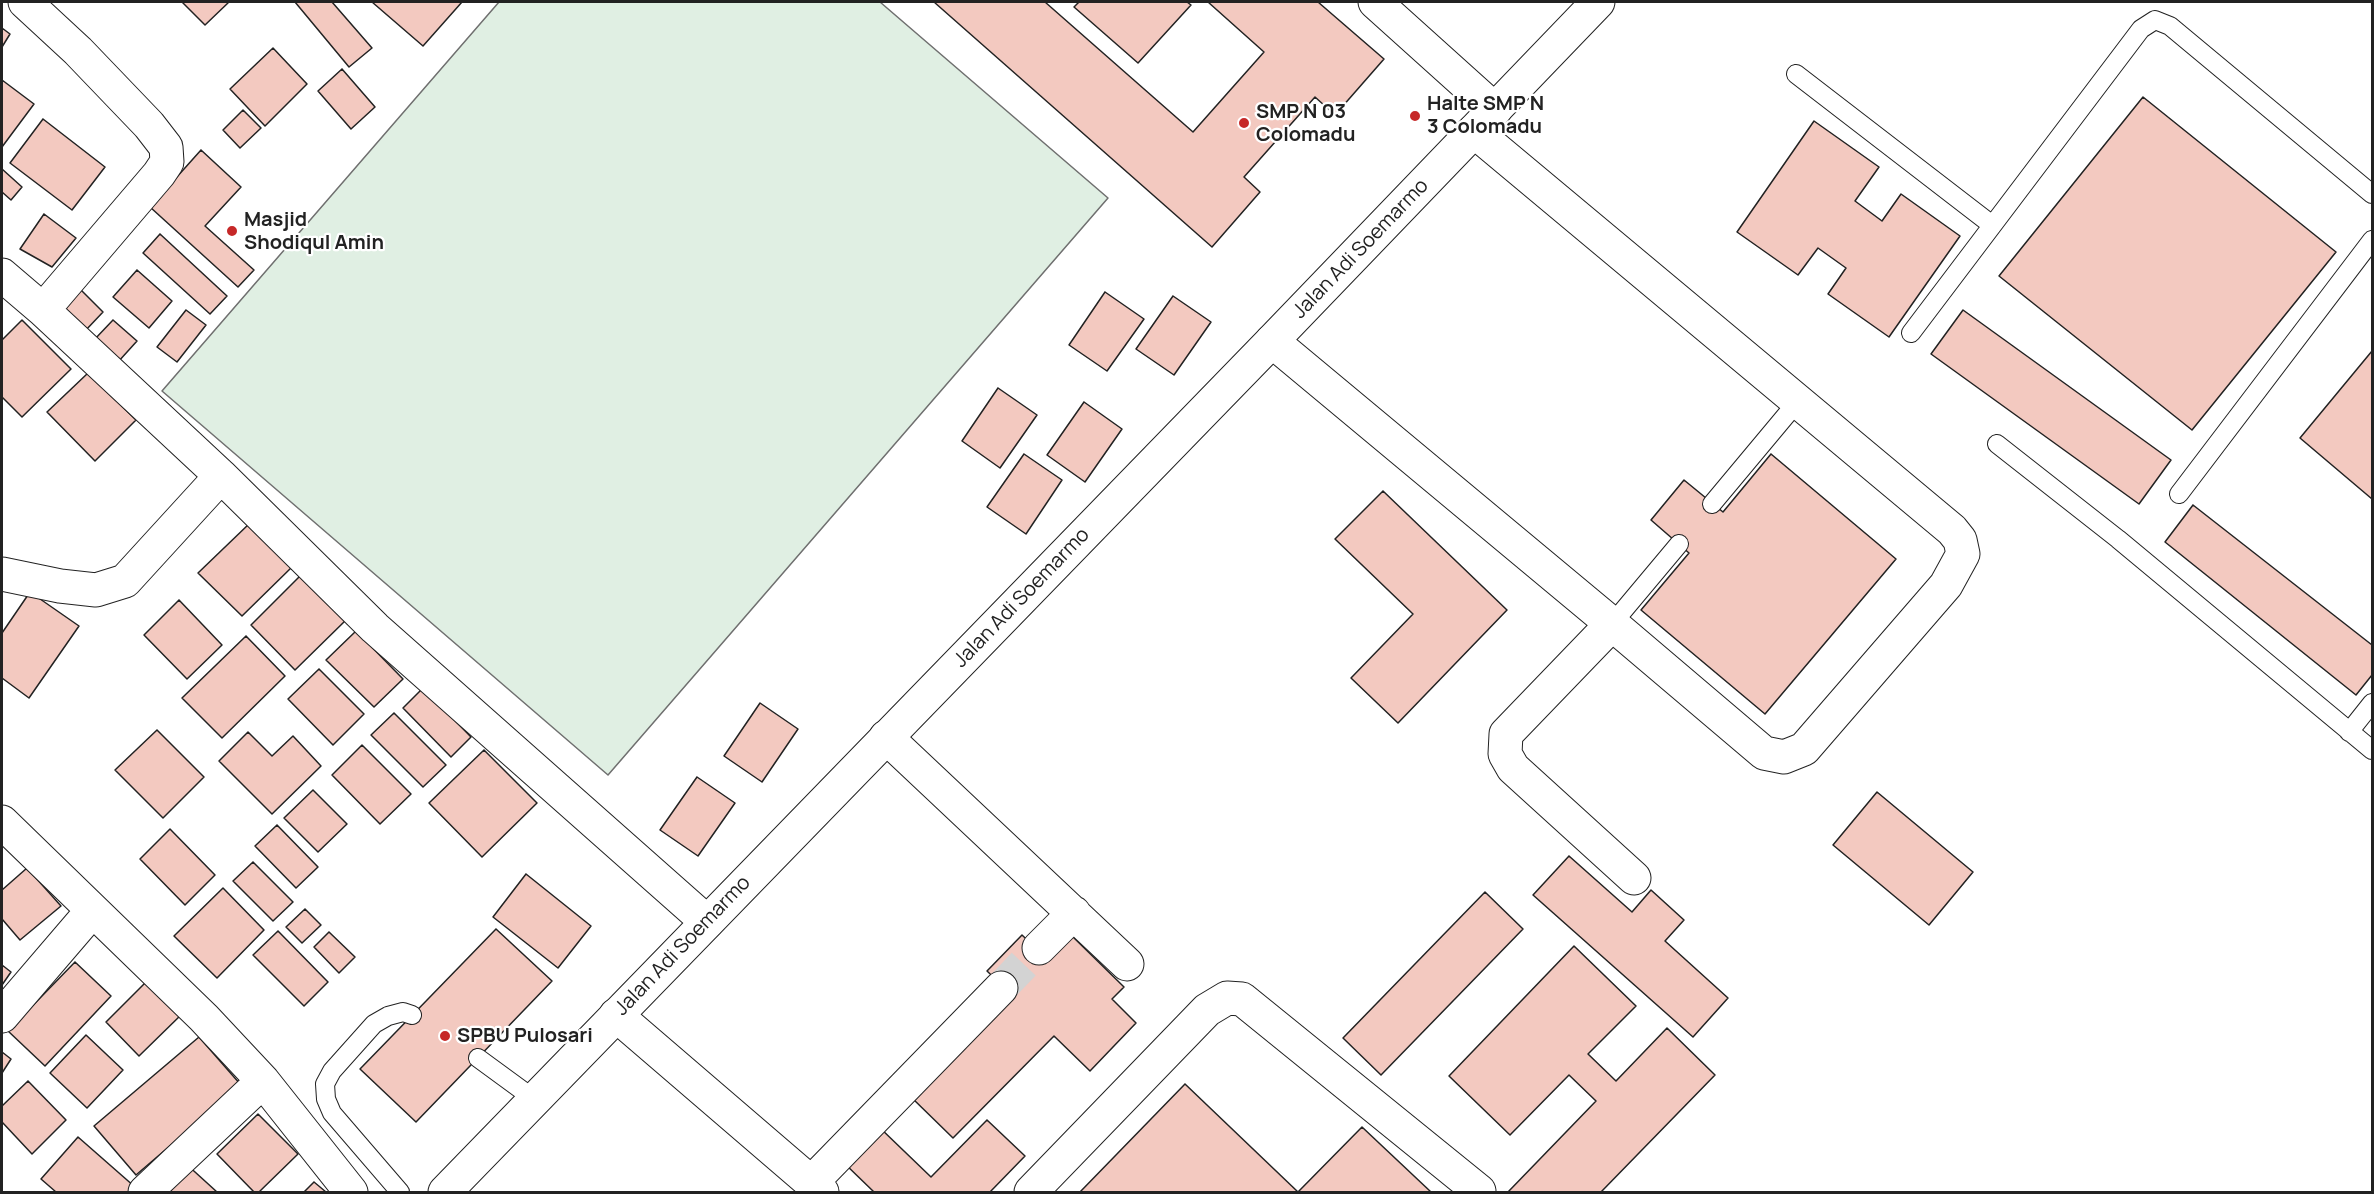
<!DOCTYPE html>
<style>
body{margin:0}
#map{position:relative;width:2374px;height:1194px;overflow:hidden;background:#fff;font-family:Manrope,sans-serif}
canvas{display:block}
.frame{position:absolute;inset:0;border:3px solid #222;pointer-events:none}
</style>
<div id="map">
<canvas width="2374" height="1194"></canvas>
<div class="frame"></div>
</div>
<script>
const ctx = document.querySelector('canvas').getContext('2d');
ctx.lineJoin = 'round';
function fillPath(path, color) { ctx.fillStyle = color; ctx.fill(path, 'evenodd'); }
const toPath = rows => new Path2D(rows.map(r => 'M' + r).join(''));
function trace(path, color, width, dash) { ctx.strokeStyle = color; ctx.lineWidth = width; ctx.lineCap = dash ? 'butt' : 'round'; ctx.setLineDash(dash || []); ctx.stroke(path); }
function label(font, color, halo, rows, align = 'center') {
  ctx.font = font + ' Manrope,sans-serif'; ctx.lineWidth = 4.5; ctx.setLineDash([]); ctx.textBaseline = 'middle'; ctx.strokeStyle = halo; ctx.fillStyle = color; for (const [text, x, y, turn = 0] of rows) {
    ctx.save(); ctx.translate(x, y); ctx.rotate((+turn || 0) * Math.PI / 180); ctx.textAlign = isNaN(turn) ? turn : align; if (halo) ctx.strokeText(text, 0, 0); ctx.fillText(text, 0, 0); ctx.restore();
  }
}
const green = toPath([
 [499,2,880,2,1108,198,608,775,162,391,499,2]
]);
fillPath(green, '#e0efe3');
trace(green, '#6f6f6f', 1.5);
const building = toPath([
 [182,2,229,2,205,25,182,2],
 [295,2,332,2,372,48,349,67,295,2],
 [372,2,462,2,423,46,372,2],
 [934,2,1045,2,1193,132,1264,52,1208,2,1318,2,1384,59,1335,115,1315,97,1244,177,1260,192,1212,247,934,2],
 [1079,2,1187,2,1191,5,1138,63,1074,7,1079,2],
 [2,28,10,34,2,47,2,28],
 [273,48,307,84,265,126,230,89,273,48],
 [342,69,375,107,351,129,318,91,342,69],
 [2,80,34,104,2,147,2,80],
 [2143,97,2336,252,2192,430,1999,276,2143,97],
 [243,110,261,128,240,148,223,130,243,110],
 [43,119,105,167,72,210,10,163,43,119],
 [1814,121,1879,167,1855,201,1882,221,1901,194,1960,236,1889,337,1828,294,1846,268,1818,248,1798,275,1737,232,1814,121],
 [201,150,241,187,205,226,254,270,238,287,150,207,201,150],
 [2,169,22,187,11,200,2,192,2,169],
 [44,214,76,238,52,267,20,249,44,214],
 [160,234,227,296,210,314,143,253,160,234],
 [137,270,172,301,149,328,113,297,137,270],
 [75,284,103,312,85,331,57,303,75,284],
 [1105,292,1144,319,1107,371,1069,345,1105,292],
 [1173,296,1211,322,1174,375,1136,349,1173,296],
 [186,310,206,325,177,362,157,347,186,310],
 [1963,310,2171,460,2139,504,1931,354,1963,310],
 [22,320,71,369,22,417,2,397,2,340,22,320],
 [113,320,137,341,118,362,94,340,113,320],
 [2372,351,2372,499,2300,438,2372,351],
 [88,373,136,420,95,461,47,412,88,373],
 [998,388,1037,415,1000,468,962,441,998,388],
 [1084,402,1122,429,1085,482,1047,455,1084,402],
 [1024,454,1062,480,1026,534,987,507,1024,454],
 [1771,454,1896,559,1765,714,1641,610,1689,553,1651,520,1684,480,1723,512,1771,454],
 [1383,491,1507,610,1398,723,1351,678,1413,614,1335,539,1383,491],
 [2193,505,2372,645,2372,675,2356,695,2165,542,2193,505],
 [250,523,293,566,242,616,198,573,250,523],
 [301,575,346,620,295,670,251,625,301,575],
 [30,592,79,626,29,698,2,678,2,633,30,592],
 [179,600,222,645,187,679,144,635,179,600],
 [356,631,403,679,374,707,326,660,356,631],
 [246,636,285,676,222,738,182,698,246,636],
 [319,669,364,714,333,745,288,699,319,669],
 [423,688,471,737,451,757,403,708,423,688],
 [760,703,798,729,762,782,724,756,760,703],
 [394,713,446,765,423,787,371,735,394,713],
 [157,730,204,777,163,818,115,770,157,730],
 [248,732,272,756,293,736,321,766,272,814,219,761,248,732],
 [362,745,411,794,380,824,332,775,362,745],
 [484,750,537,803,482,857,429,803,484,750],
 [697,777,735,803,698,856,660,830,697,777],
 [313,790,347,824,318,852,284,818,313,790],
 [1877,792,1973,872,1929,925,1833,845,1877,792],
 [277,825,318,867,296,888,255,846,277,825],
 [170,829,215,875,185,905,140,859,170,829],
 [1569,856,1632,912,1651,890,1684,920,1665,941,1728,998,1693,1037,1533,895,1569,856],
 [253,862,293,902,273,921,233,881,253,862],
 [27,868,61,906,20,940,2,919,2,890,27,868],
 [526,874,591,926,558,968,493,917,526,874],
 [223,888,264,930,217,978,174,936,223,888],
 [1485,892,1523,929,1381,1075,1343,1038,1485,892],
 [305,909,321,925,302,943,286,927,305,909],
 [496,929,552,981,416,1122,360,1069,496,929],
 [278,931,328,982,304,1006,253,955,278,931],
 [329,932,355,957,339,973,314,947,329,932],
 [1070,934,1124,987,1112,999,1136,1023,1090,1071,1054,1036,953,1138,911,1097,1012,995,987,971,1022,935,1046,958,1070,934],
 [1574,946,1636,1006,1588,1054,1616,1081,1667,1028,1715,1075,1601,1192,1508,1192,1596,1101,1569,1075,1510,1135,1449,1076,1574,946],
 [75,962,111,996,45,1066,8,1031,75,962],
 [2,965,11,972,2,985,2,965],
 [149,979,183,1013,139,1056,106,1022,149,979],
 [86,1035,123,1070,87,1108,50,1073,86,1035],
 [199,1037,241,1085,136,1175,94,1126,199,1037],
 [2,1052,11,1059,2,1073,2,1052],
 [28,1081,66,1120,32,1154,2,1122,2,1106,28,1081],
 [1185,1084,1298,1192,1362,1127,1431,1192,1080,1192,1185,1084],
 [258,1114,298,1154,259,1192,254,1192,217,1154,258,1114],
 [987,1120,1025,1156,990,1192,874,1192,843,1162,878,1126,931,1177,987,1120],
 [78,1137,135,1187,130,1192,56,1192,41,1179,78,1137],
 [184,1162,217,1192,157,1192,184,1162],
 [314,1182,326,1192,304,1192,314,1182]
]);
fillPath(building, '#f3c9c0');
trace(building, '#222', 1.5);
trace(toPath([
 [1001,988,1039,948]
]), '#d3d3d3', 33, [33, 16]);
const lane = toPath([
 [1796,74,1992,225],
 [1911,333,2141,29,2155,20,2170,26,2372,194],
 [1997,444,2118,539,2372,750],
 [2179,494,2372,240],
 [1712,504,1798,401],
 [1612,624,1679,544],
 [2349,732,2372,703],
 [478,1058,534,1099],
 [400,1192,332,1113,326,1099,325,1084,332,1071,374,1024,388,1016,403,1012,412,1015]
]);
const street = toPath([
 [25,2,78,51,149,125,166,147,167,162,159,174,43,310],
 [1375,2,1495,110],
 [2,275,43,310,221,476,375,628,707,922],
 [1272,341,1612,624,1764,753,1784,757,1804,749,1946,585,1963,554,1960,540,1952,530,1474,131],
 [2,574,60,586,96,590,125,581,221,476],
 [1612,624,1506,734,1505,754,1513,768,1634,878],
 [886,737,1127,964],
 [2,822,204,1018,263,1081,351,1192],
 [1039,948,1074,913],
 [616,1015,822,1192],
 [2,1016,92,911],
 [811,1183,1001,988],
 [145,1192,263,1081],
 [1031,1192,1207,1010,1227,998,1242,999,1479,1191]
]);
const highway = toPath([
 [445,1192,1272,341,1598,2]
]);
trace(lane, '#222', 20);
trace(street, '#222', 35);
trace(highway, '#222', 35);
trace(lane, '#fff', 18);
trace(street, '#fff', 33);
trace(highway, '#fff', 33);
for (const [x, y, r, color] of [
 [1415,116,6,"#c62828"],
 [1244,123,6,"#c62828"],
 [232,231,6,"#c62828"],
 [445,1036,6,"#c62828"]
]) { const dot = new Path2D(); dot.arc(x, y, r, 0, 2 * Math.PI); ctx.fillStyle = color; ctx.fill(dot); trace(dot, '#fff', 2); }
label('bold 20px', '#222', '#fff', [
 ["Halte SMP N",1427,104],
 ["3 Colomadu",1427,127],
 ["SMP N 03",1256,112],
 ["Colomadu",1256,135],
 ["Masjid",244,220],
 ["Shodiqul Amin",244,243],
 ["SPBU Pulosari",457,1036]
], 'left');
label('20px', '#222', '#fff', [
 ["Jalan Adi Soemarmo",1361,249,-46],
 ["Jalan Adi Soemarmo",1022,598,-46],
 ["Jalan Adi Soemarmo",683,946,-46]
]);
</script>
